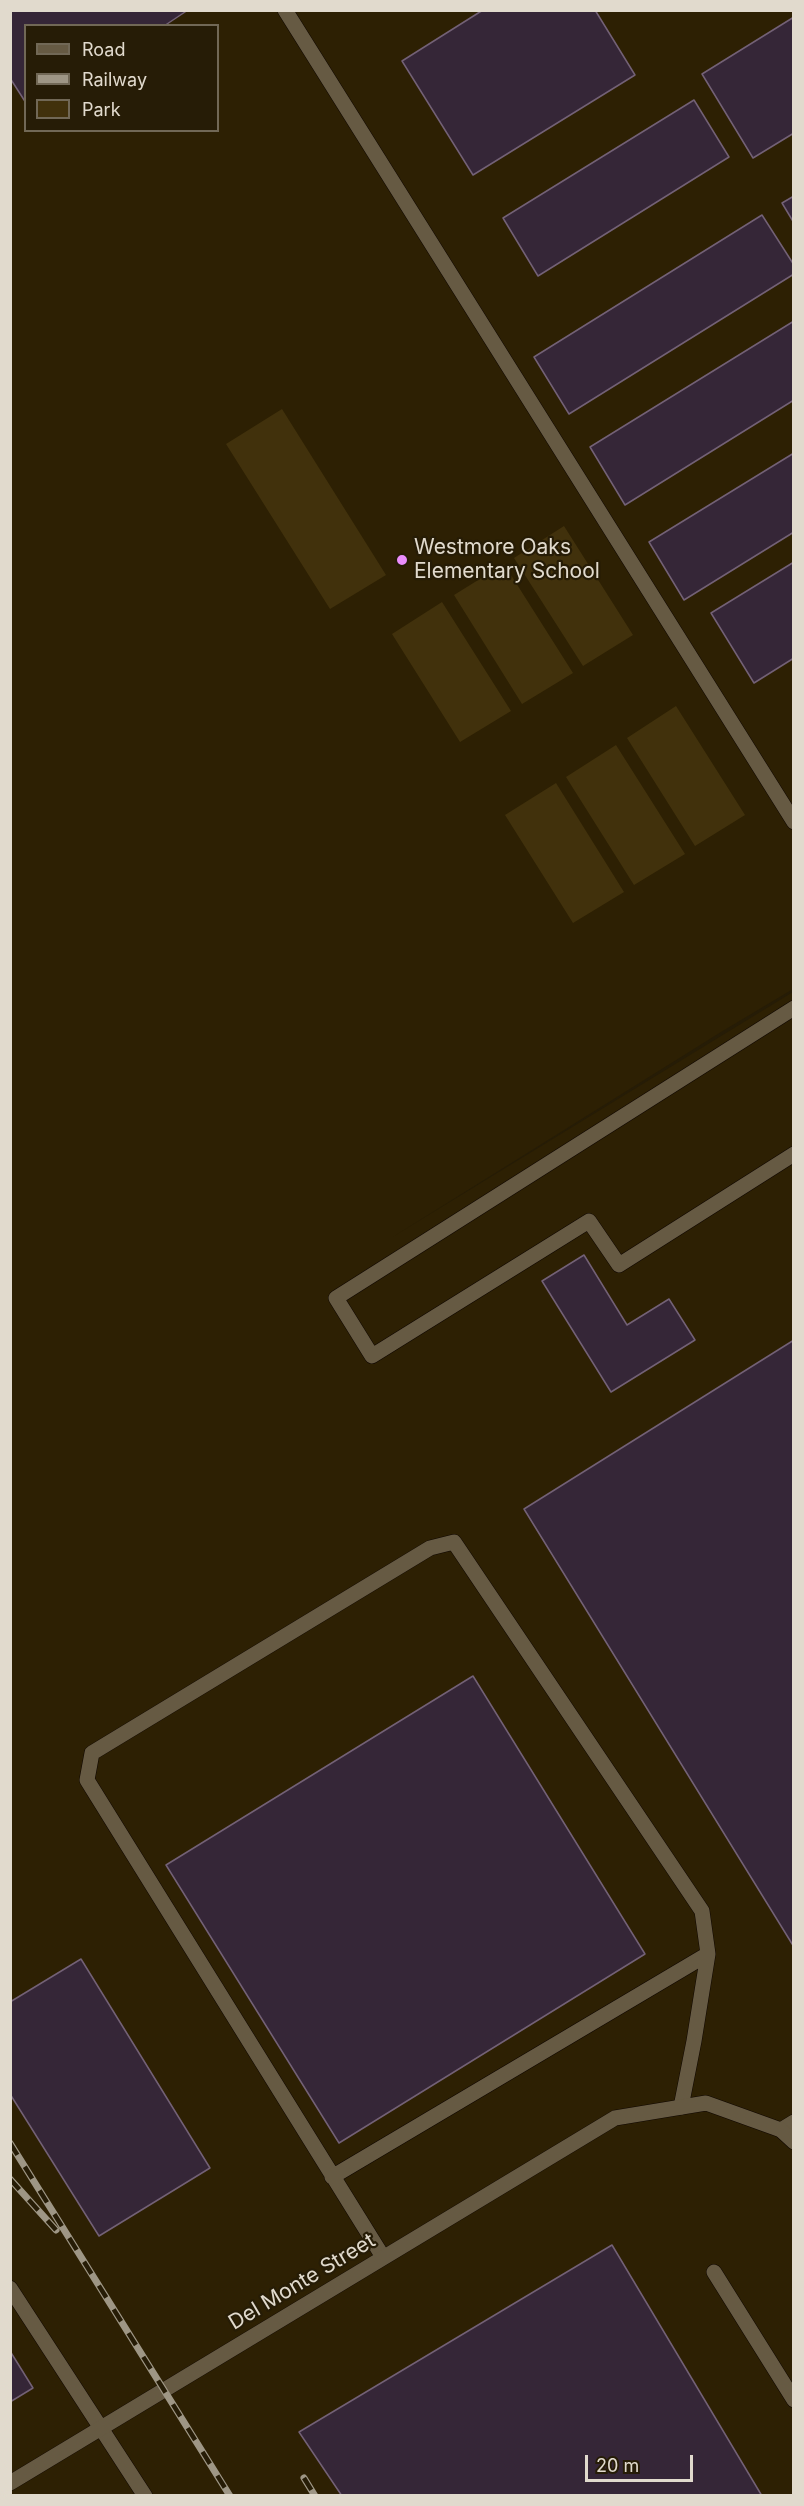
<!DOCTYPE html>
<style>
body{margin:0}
#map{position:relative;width:804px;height:2506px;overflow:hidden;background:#261c06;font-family:Inter,sans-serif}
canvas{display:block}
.frame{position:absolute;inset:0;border:12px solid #e1dacd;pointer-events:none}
.legend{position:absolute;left:24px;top:24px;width:195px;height:108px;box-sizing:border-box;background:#261c06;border:2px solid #716856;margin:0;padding:8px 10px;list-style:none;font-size:18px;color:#e1dacd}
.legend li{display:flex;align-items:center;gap:12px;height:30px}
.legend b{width:30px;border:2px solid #716856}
.scale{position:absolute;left:585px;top:2455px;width:108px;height:27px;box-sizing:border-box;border:3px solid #e1dacd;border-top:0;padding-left:8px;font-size:18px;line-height:21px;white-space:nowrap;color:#e1dacd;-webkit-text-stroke:4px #261c06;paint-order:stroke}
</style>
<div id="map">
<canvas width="804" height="2506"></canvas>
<div class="frame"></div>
<ul class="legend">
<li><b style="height:8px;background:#665a43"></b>Road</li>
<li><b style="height:8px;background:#9e9685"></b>Railway</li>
<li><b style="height:16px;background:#41310c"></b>Park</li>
</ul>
<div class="scale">20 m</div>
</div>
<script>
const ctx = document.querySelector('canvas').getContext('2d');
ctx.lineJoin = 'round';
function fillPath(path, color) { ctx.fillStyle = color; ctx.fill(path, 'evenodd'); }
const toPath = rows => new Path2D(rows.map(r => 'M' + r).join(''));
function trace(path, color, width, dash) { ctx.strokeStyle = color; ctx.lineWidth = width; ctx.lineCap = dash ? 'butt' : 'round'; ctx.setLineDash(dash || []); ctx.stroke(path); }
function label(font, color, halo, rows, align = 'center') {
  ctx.font = font + ' Inter,sans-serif'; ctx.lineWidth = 4.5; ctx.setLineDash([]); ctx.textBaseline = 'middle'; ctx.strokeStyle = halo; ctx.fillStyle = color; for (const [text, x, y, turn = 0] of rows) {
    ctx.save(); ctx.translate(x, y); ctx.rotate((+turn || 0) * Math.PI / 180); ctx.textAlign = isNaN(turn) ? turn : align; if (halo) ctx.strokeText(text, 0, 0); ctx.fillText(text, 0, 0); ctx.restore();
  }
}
fillPath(toPath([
 [11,11,793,11,793,989,721,1032,391,1238,793,992,793,2495,11,2496],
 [26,26,218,26,218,130,26,130]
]), '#2d2003');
fillPath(toPath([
 [282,409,386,575,330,609,226,444],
 [564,526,633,635,583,666,514,558],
 [504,564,573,673,522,704,454,595],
 [442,602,511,711,460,742,392,634],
 [676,706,745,815,695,846,627,738],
 [616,745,685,854,634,885,566,777],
 [556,783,624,892,573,923,505,815]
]), '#41310c');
const building = toPath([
 [10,10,188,10,164,26,26,26,26,103,10,78,10,10],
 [483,10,595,10,635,75,473,175,402,61,483,10],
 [794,17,794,133,753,158,702,74,794,17],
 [694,100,729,157,538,276,503,218,694,100],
 [794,196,794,223,782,203,794,196],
 [762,215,794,265,794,274,569,414,534,357,762,215],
 [794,321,794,400,625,505,590,447,794,321],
 [794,453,794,532,684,600,649,542,794,453],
 [794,562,794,658,754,683,711,613,794,562],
 [584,1255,627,1325,669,1299,695,1340,611,1392,542,1281,584,1255],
 [794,1340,794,1947,524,1509,794,1340],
 [473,1676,645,1954,339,2143,166,1865,473,1676],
 [81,1959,210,2168,99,2236,10,2094,10,2002,81,1959],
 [612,2245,762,2496,342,2496,299,2432,612,2245],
 [10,2351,33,2388,10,2402,10,2351]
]);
fillPath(building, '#352637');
trace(building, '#736176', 1.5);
const service = toPath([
 [285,10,794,822],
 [794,1008,336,1298,372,1356,589,1221,619,1265,794,1154],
 [781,2130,794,2122],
 [332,2177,708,1954],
 [383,2257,87,1780,92,1753,430,1548,454,1542,702,1911,708,1954,694,2041,681,2107],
 [714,2272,794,2400],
 [10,2288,145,2496]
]);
const tertiary = toPath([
 [10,2483,615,2118,706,2103,781,2130,794,2142]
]);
trace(service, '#0f0600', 16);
trace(tertiary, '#0f0600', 16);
trace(service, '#665a43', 15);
trace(tertiary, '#665a43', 15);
const rail = toPath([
 [10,2143,230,2496],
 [10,2179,56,2230],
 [304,2478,315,2496]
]);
trace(rail, '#9e9685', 7);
trace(rail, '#261c06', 4.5, [14]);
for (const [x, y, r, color] of [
 [402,560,6,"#eb8dfc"]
]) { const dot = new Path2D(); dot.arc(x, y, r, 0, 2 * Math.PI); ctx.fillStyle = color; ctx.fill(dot); trace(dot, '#261c06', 2); }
label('21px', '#e1dacd', '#261c06', [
 ["Westmore Oaks",414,548],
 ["Elementary School",414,572]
], 'left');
label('21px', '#e1dacd', '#261c06', [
 ["Del Monte Street",302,2282,-31]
]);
</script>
